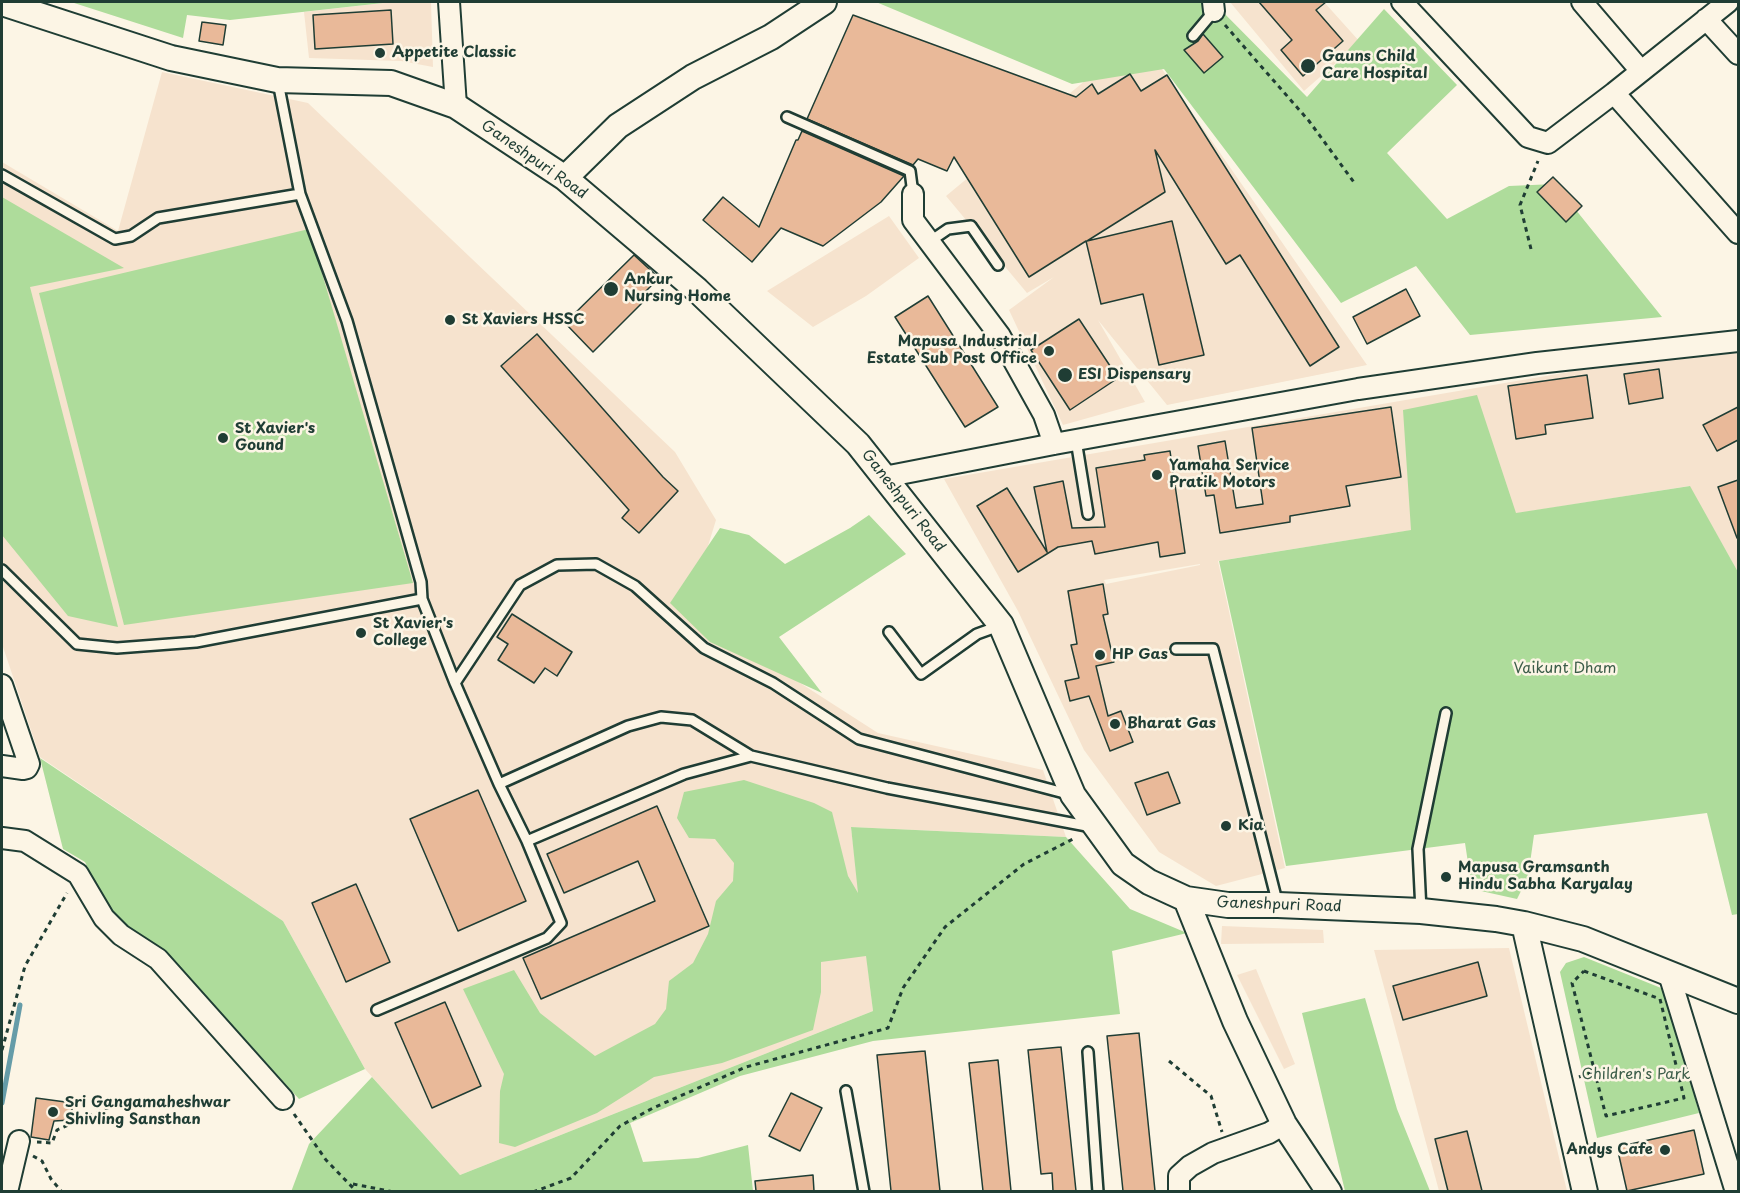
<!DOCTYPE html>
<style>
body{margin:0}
#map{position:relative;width:1740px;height:1193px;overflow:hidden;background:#fcf5e5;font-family:"Playpen Sans",sans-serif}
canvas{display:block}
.frame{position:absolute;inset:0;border:3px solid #1f3d34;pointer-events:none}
</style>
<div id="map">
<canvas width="1740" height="1193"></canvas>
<div class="frame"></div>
</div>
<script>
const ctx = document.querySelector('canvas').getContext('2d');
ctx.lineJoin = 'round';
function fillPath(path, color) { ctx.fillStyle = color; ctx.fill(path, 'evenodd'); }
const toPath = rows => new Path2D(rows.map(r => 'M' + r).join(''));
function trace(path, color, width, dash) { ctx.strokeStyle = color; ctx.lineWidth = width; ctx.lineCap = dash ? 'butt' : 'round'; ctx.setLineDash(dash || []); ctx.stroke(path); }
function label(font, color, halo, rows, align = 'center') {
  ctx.font = font + ' "Playpen Sans",sans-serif'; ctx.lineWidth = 5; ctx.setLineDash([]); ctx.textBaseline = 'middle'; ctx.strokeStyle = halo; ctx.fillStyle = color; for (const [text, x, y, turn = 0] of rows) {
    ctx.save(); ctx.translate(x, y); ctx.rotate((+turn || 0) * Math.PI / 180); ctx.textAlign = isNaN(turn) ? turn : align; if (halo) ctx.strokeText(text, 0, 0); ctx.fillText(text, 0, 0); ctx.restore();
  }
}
fillPath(toPath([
 [392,2,431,2,433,67,401,61,309,58,304,12],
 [1230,2,1324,2,1360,42,1304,91],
 [1139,36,1367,365,1167,405,1098,320,1145,402,1063,425,1009,310,1054,277,1027,293,946,196],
 [162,72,308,103,675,452,716,520,688,611,878,733,1043,770,1066,837,851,827,873,1011,460,1175,365,1069,283,921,40,757,2,644,2,162,118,231],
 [889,216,919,258,866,296,813,327,767,291],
 [1738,353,1738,572,1689,486,1218,561,1285,868,1216,886,1159,852,1084,750,1018,611,944,479,1575,371],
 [1200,565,1106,584,1104,580,1200,564],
 [1222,926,1323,930,1324,943,1221,944],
 [1509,948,1567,1191,1439,1191,1374,950],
 [1256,969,1295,1064,1284,1069,1237,975]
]), '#f6e3ce');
fillPath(toPath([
 [71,2,392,2,230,20,187,15,183,38],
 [876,2,1213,2,1307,97,1384,9,1457,85,1387,153,1447,219,1509,186,1555,184,1662,317,1470,335,1416,266,1341,303,1164,69,1072,84],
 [2,197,124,268,30,287,118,627,68,616,2,535],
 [309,229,413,583,124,625,39,293],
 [1477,395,1516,513,1690,486,1738,572,1738,914,1732,915,1707,813,1534,835,1528,877,1517,899,1472,889,1465,843,1286,866,1219,561,1411,530,1403,410],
 [869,515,906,554,779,637,822,693,710,642,670,603,720,528,749,535,785,564,850,528],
 [40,758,283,921,365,1069,299,1099,172,958,133,937,109,912,85,862,63,849],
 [744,780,814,803,832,812,848,876,858,893,851,827,1066,837,1130,909,1187,933,1112,951,1120,1014,873,1041,740,1076,630,1123,643,1162,698,1158,748,1145,753,1191,291,1192,309,1144,372,1077,460,1175,873,1011,866,956,821,962,821,992,813,1030,722,1063,654,1077,597,1113,515,1147,499,1143,500,1091,504,1074,463,989,514,970,540,1013,595,1056,655,1024,666,1009,669,981,693,963,708,934,716,901,733,881,734,863,715,839,689,838,677,818,684,792],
 [1584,957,1666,990,1699,1113,1597,1138,1560,972,1566,963],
 [1365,998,1397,1109,1430,1191,1345,1191,1302,1013]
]), '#aedc9b');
trace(toPath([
 [2,1103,20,1005]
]), '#659ca8', 5);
const building = toPath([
 [1259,2,1326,2,1316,10,1343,41,1303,76,1281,50,1292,40,1259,2],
 [391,10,393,44,315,49,313,15,391,10],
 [853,15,1076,97,1092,84,1098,94,1130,74,1141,91,1167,75,1339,347,1310,366,1240,255,1226,264,1155,150,1165,192,1087,241,1172,221,1204,355,1159,365,1143,294,1101,304,1086,241,1029,277,954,157,947,171,918,159,913,165,807,119,853,15],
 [202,22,226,25,223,45,199,41,202,22],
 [1203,34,1223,57,1204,73,1184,50,1198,41,1203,34],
 [802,131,904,176,881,202,823,246,781,228,752,262,703,220,723,197,759,227,796,140,798,140,802,131],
 [1553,177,1582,206,1566,222,1537,192,1553,177],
 [634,255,659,278,646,291,650,295,593,352,565,323,634,255],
 [1406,289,1420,316,1367,344,1353,317,1406,289],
 [928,296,998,407,965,427,895,317,928,296],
 [1079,319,1118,378,1070,410,1031,350,1079,319],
 [537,334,663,477,678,491,639,533,622,518,629,510,501,366,537,334],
 [1659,369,1663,398,1629,404,1624,374,1659,369],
 [1587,375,1593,418,1545,425,1546,434,1516,439,1508,386,1587,375],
 [1391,407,1401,477,1346,486,1350,506,1290,516,1290,522,1220,533,1214,495,1206,496,1198,446,1225,441,1236,508,1263,504,1252,428,1391,407],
 [1738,407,1738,440,1717,451,1703,425,1738,407],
 [1170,451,1185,553,1160,557,1158,542,1095,554,1092,541,1058,547,1018,572,977,506,1007,488,1047,552,1034,487,1063,481,1072,528,1105,527,1096,468,1145,460,1144,455,1170,451],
 [1738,480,1738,537,1737,538,1718,487,1738,480],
 [1103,584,1108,614,1103,615,1114,662,1096,666,1108,716,1121,711,1133,742,1110,751,1089,696,1070,701,1065,681,1079,678,1071,645,1077,644,1068,591,1103,584],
 [512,614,572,652,557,676,545,668,534,683,498,660,508,644,497,637,512,614],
 [1168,772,1180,803,1147,815,1135,783,1168,772],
 [478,790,526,901,458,931,410,819,478,790],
 [657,806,709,926,541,999,523,958,655,901,638,861,564,893,547,854,657,806],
 [356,884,390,962,346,982,312,903,356,884],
 [1478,962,1487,996,1403,1020,1393,986,1478,962],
 [445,1002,481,1086,432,1108,395,1023,445,1002],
 [1139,1033,1155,1191,1123,1191,1107,1036,1139,1033],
 [1061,1047,1076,1191,1053,1191,1052,1173,1041,1174,1028,1050,1061,1047],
 [925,1051,940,1191,891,1191,877,1055,925,1051],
 [998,1060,1011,1191,983,1191,969,1063,998,1060],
 [791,1093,822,1108,800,1151,769,1136,791,1093],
 [36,1098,73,1103,70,1120,54,1121,49,1140,31,1137,36,1098],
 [1694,1130,1704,1174,1627,1191,1617,1147,1694,1130],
 [1467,1131,1482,1191,1448,1191,1435,1139,1467,1131],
 [813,1175,814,1191,756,1191,755,1181,813,1175]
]);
fillPath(building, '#e9b999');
trace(building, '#1f3d34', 1.5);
const service = toPath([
 [1193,36,1214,11],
 [278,82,300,194,347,321,421,582,422,599,455,683],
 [787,117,910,171,913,194],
 [2,175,115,239,131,236,158,218,300,194],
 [929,242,948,229,971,226,998,265],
 [1076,440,1088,514],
 [2,570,77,644,117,648,196,642,422,599],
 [889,632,921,674,977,634,999,626],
 [1176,649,1213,649,1278,905],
 [499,784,628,726,661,717,692,720,751,756],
 [527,841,684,774,751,756,887,788,1092,827],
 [1421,911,1418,849,1446,713],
 [377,1010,547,938,561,923,527,841,499,784,455,683,520,585,557,565,596,564,635,586,704,648,773,683,859,739,1068,794],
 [1088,1052,1098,1192],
 [846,1091,864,1192]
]);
const minor = toPath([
 [449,2,456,106],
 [1213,2,1214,11],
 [1402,2,1528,137,1548,143,1614,93,1728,2],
 [1582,2,1641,71],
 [1706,19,1738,54],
 [1614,93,1738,233],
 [913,194,913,220,1000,336,1044,415,1054,444],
 [884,477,1054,444,1358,389,1537,363,1738,341],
 [2,685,29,764,27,768,23,769,2,766],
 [2,838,25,841,78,874,104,918,121,935,158,959,283,1099],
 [1669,974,1736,1192],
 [7,1192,19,1141],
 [1179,1192,1179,1176,1190,1166,1213,1153,1269,1133,1284,1124]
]);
const tertiary = toPath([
 [2,3,171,58,277,80,391,83,456,106,565,178,697,290,858,444,1001,625,1073,795,1123,864,1149,882,1186,899,1228,905,1278,905,1421,911,1496,919,1524,924,1583,939,1738,1001],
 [565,178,618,126,693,77,771,37,824,2],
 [1186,899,1235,1021,1284,1124,1329,1192],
 [1524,924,1585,1192]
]);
trace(service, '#1f3d34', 14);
trace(minor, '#1f3d34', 24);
trace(tertiary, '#1f3d34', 28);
trace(toPath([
 [1225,25,1309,121,1356,185],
 [1531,249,1520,205,1538,161],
 [1584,971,1660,999,1684,1098,1606,1116,1572,983,1584,971],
 [2,1050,25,966,67,893],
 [1169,1061,1211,1096,1222,1132],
 [1579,1077,1595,1071],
 [294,1114,326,1160,357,1192],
 [37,1142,52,1143,57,1130,128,1099],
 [33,1156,42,1161,51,1179,62,1192],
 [353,1184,394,1192],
 [533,1192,571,1178,620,1126,653,1108,746,1067,888,1028,903,988,945,927,1024,864,1075,838]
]), '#1f3d34', 3, [4.5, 4.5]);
trace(service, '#fcf5e5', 9);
trace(minor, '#fcf5e5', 20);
trace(tertiary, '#fcf5e5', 24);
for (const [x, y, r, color] of [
 [380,53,6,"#1f3d34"],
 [1308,66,8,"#1f3d34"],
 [611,289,8,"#1f3d34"],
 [450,320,6,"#1f3d34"],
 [1049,351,6,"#1f3d34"],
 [1065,375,8,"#1f3d34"],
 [223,438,6,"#1f3d34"],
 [1157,475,6,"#1f3d34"],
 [361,633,6,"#1f3d34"],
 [1100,655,6,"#1f3d34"],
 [1115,724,6,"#1f3d34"],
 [1226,826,6,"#1f3d34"],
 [1446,877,6,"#1f3d34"],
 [53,1112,6,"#1f3d34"],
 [1665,1150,6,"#1f3d34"]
]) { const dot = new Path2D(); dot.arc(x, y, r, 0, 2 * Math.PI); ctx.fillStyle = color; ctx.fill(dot); trace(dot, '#fcf5e5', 2); }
label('bold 15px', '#1f3d34', '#fcf5e5', [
 ["Appetite Classic",392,53],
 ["Gauns Child",1322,57],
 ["Care Hospital",1322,74],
 ["Ankur",624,280],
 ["Nursing Home",624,297],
 ["St Xaviers HSSC",462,320],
 ["Mapusa Industrial",1037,342,"right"],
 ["Estate Sub Post Office",1037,359,"right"],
 ["ESI Dispensary",1078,375],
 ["St Xavier's",235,429],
 ["Gound",235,446],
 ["Yamaha Service",1169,466],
 ["Pratik Motors",1169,483],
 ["St Xavier's",373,624],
 ["College",373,641],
 ["HP Gas",1112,655],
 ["Bharat Gas",1127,724],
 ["Kia",1238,826],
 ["Mapusa Gramsanth",1458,868],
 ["Hindu Sabha Karyalay",1458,885],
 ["Sri Gangamaheshwar",65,1103],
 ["Shivling Sansthan",65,1120],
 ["Andys Cafe",1653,1150,"right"]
], 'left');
label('15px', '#1f3d34', '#fcf5e5', [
 ["Ganeshpuri Road",534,160,35],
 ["Ganeshpuri Road",903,501,52],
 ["Ganeshpuri Road",1279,905,2]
]);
label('15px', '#3c5d49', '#fcf5e5', [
 ["Vaikunt Dham",1565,669],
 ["Children's Park",1636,1075]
]);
</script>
